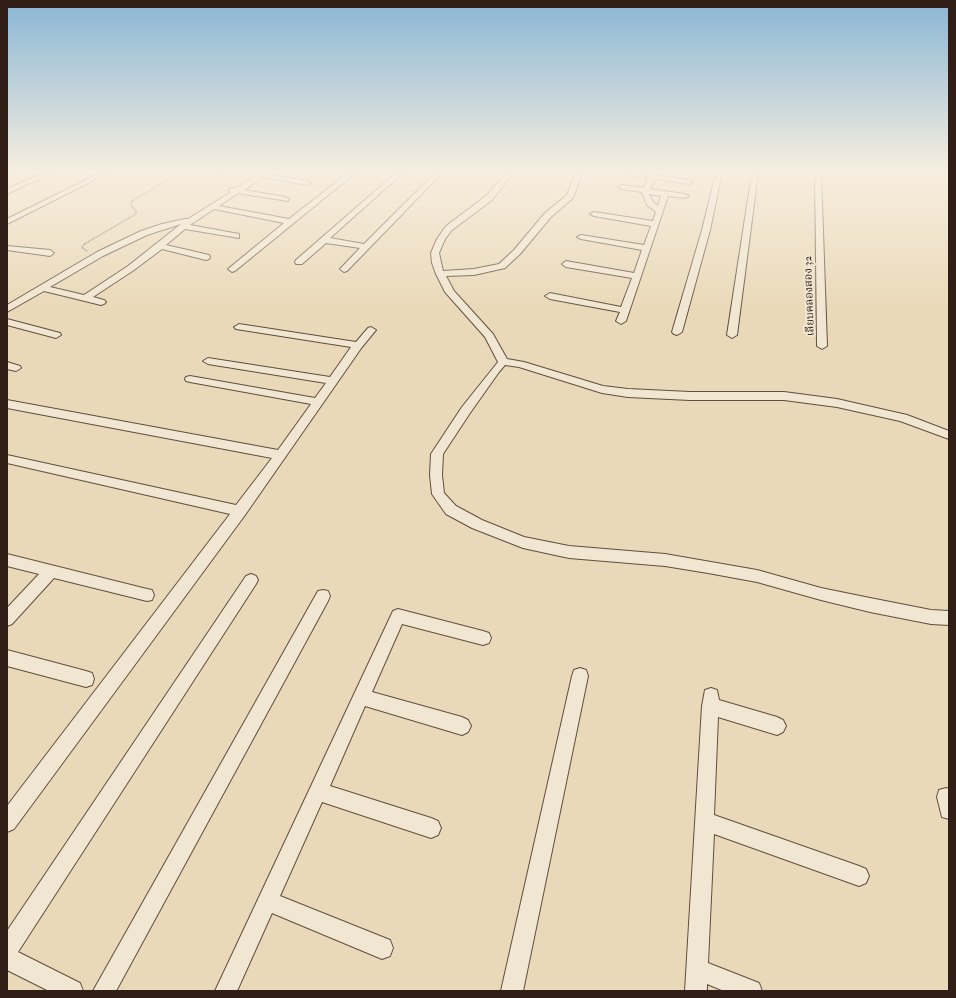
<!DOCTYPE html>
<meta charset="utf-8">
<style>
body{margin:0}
#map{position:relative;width:956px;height:998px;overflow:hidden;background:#ead9b8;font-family:"IM FELL Double Pica",serif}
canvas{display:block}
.frame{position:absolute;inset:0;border:8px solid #311f17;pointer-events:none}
</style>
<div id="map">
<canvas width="956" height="998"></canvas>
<div class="frame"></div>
</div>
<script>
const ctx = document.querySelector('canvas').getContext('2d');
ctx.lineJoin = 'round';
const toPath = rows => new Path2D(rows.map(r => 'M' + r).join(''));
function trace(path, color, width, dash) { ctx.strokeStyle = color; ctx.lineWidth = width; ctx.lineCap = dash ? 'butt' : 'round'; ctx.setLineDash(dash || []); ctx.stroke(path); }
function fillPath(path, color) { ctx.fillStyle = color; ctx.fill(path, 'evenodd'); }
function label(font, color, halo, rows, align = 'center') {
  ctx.font = font + ' "IM FELL Double Pica","Noto Serif Thai",serif'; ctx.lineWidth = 4; ctx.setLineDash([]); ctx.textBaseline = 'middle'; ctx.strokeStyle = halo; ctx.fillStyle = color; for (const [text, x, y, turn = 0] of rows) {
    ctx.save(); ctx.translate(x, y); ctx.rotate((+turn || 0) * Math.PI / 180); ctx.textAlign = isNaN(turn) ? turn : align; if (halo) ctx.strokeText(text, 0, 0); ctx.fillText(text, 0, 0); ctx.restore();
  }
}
const lane = toPath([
 [220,173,224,173,217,176,215,175,220,173]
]);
const street = toPath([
 [7,173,13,173,7,176,7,173],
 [43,173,51,173,7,194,7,189,43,173],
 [100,173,108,173,7,224,7,219,100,173],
 [260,173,267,173,267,174,307,181,311,183,307,185,262,177,244,190,285,197,289,199,288,201,238,193,219,206,289,219,348,173,355,173,235,271,232,272,228,269,284,223,214,209,190,225,239,234,239,238,185,229,166,245,209,255,210,257,209,259,206,260,162,249,134,270,93,297,104,300,106,302,104,304,101,305,44,291,7,312,7,305,97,252,141,231,162,224,185,219,188,219,231,192,229,190,230,188,236,188,260,173],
 [181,224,128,266,84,295,50,287,103,256,147,235,181,224],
 [396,173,403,173,330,238,364,244,435,173,442,173,347,271,344,272,340,269,360,248,326,243,302,264,296,264,295,262,296,260,396,173],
 [507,173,513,173,492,200,452,230,445,239,439,253,443,271,474,269,499,264,514,250,545,213,567,195,576,173,582,173,573,198,551,217,520,254,505,268,474,275,446,276,454,291,493,334,507,359,524,362,603,386,628,389,690,392,784,392,837,399,907,415,949,431,949,439,900,421,837,407,784,400,690,400,628,397,602,393,519,367,505,365,499,372,470,413,443,454,442,475,444,493,456,506,482,520,524,537,569,546,665,554,757,570,821,588,870,598,931,610,949,611,949,625,931,624,870,612,821,600,757,582,708,573,665,566,569,558,523,548,472,528,446,514,432,494,430,475,431,454,462,407,498,362,485,337,445,292,436,274,432,263,431,253,437,239,446,226,486,196,507,173],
 [625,173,650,174,651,173,657,173,656,175,689,180,693,182,689,184,655,179,650,189,685,194,689,196,685,198,668,196,626,321,621,324,616,321,620,312,550,299,545,296,550,293,621,307,632,278,566,267,562,264,566,261,634,273,642,250,581,239,577,237,581,235,644,245,651,226,594,216,590,214,594,212,653,221,656,212,647,205,642,192,622,189,618,187,622,185,643,188,648,178,628,175,625,173],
 [649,194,661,196,658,206,653,202,649,194],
 [716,173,722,173,710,230,682,332,677,335,674,334,672,332,702,230,716,173],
 [752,173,758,173,737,335,732,338,727,335,752,173],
 [815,173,821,173,827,346,822,349,817,346,815,173],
 [7,246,50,250,54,253,50,256,7,250,7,246],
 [7,319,60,333,61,335,56,338,7,325,7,319],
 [239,324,356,342,368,328,371,327,376,330,362,347,245,515,14,829,7,832,7,806,230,514,7,463,7,455,236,505,272,458,7,408,7,400,278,450,311,404,190,382,186,381,185,379,186,377,190,376,315,398,326,383,208,364,203,361,208,358,330,377,351,347,236,329,234,327,239,324],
 [7,362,20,366,21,368,16,371,7,369,7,362],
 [7,554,147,589,152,590,154,595,152,600,147,601,54,578,12,624,7,626,7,608,39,574,7,566,7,554],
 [251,574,256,576,258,580,256,584,18,952,80,983,83,991,49,991,7,970,7,931,246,576,251,574],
 [323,590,328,591,330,596,328,601,116,991,93,991,318,591,323,590],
 [398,609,483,631,489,633,491,638,489,643,483,645,402,624,372,692,462,717,468,720,471,726,468,732,462,735,365,706,330,786,431,818,438,821,441,828,438,835,431,838,322,802,280,896,390,940,393,948,390,956,382,959,272,913,237,991,215,991,393,611,398,609],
 [7,650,86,671,92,673,94,679,92,685,86,687,7,666,7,650],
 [580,668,586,670,588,676,523,991,501,991,572,676,574,670,580,668],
 [711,688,717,690,719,700,777,717,783,720,786,726,783,732,777,735,718,717,714,815,859,866,866,869,869,876,866,883,859,886,714,834,708,963,759,983,762,991,724,991,707,984,707,991,685,991,702,706,705,690,711,688],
 [946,788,949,789,949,819,942,817,937,797,939,790,946,788]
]);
trace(lane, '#5f4e3f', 2);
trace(street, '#5f4e3f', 2);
trace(toPath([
 [87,251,82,248,83,245,136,214,136,211,131,206,132,201,179,173]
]), '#311f17', 1.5, [0.5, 1]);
fillPath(lane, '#f1e6d1');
fillPath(street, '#f1e6d1');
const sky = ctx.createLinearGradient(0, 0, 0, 312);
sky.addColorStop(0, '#89b6d5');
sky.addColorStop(0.55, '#f6eedf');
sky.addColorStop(1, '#f6eedf00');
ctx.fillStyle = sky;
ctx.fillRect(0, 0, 956, 312);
label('11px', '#311f17', '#f1e6d1', [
 ["เลียบคลองสอง 32",810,296,-92]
]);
</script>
